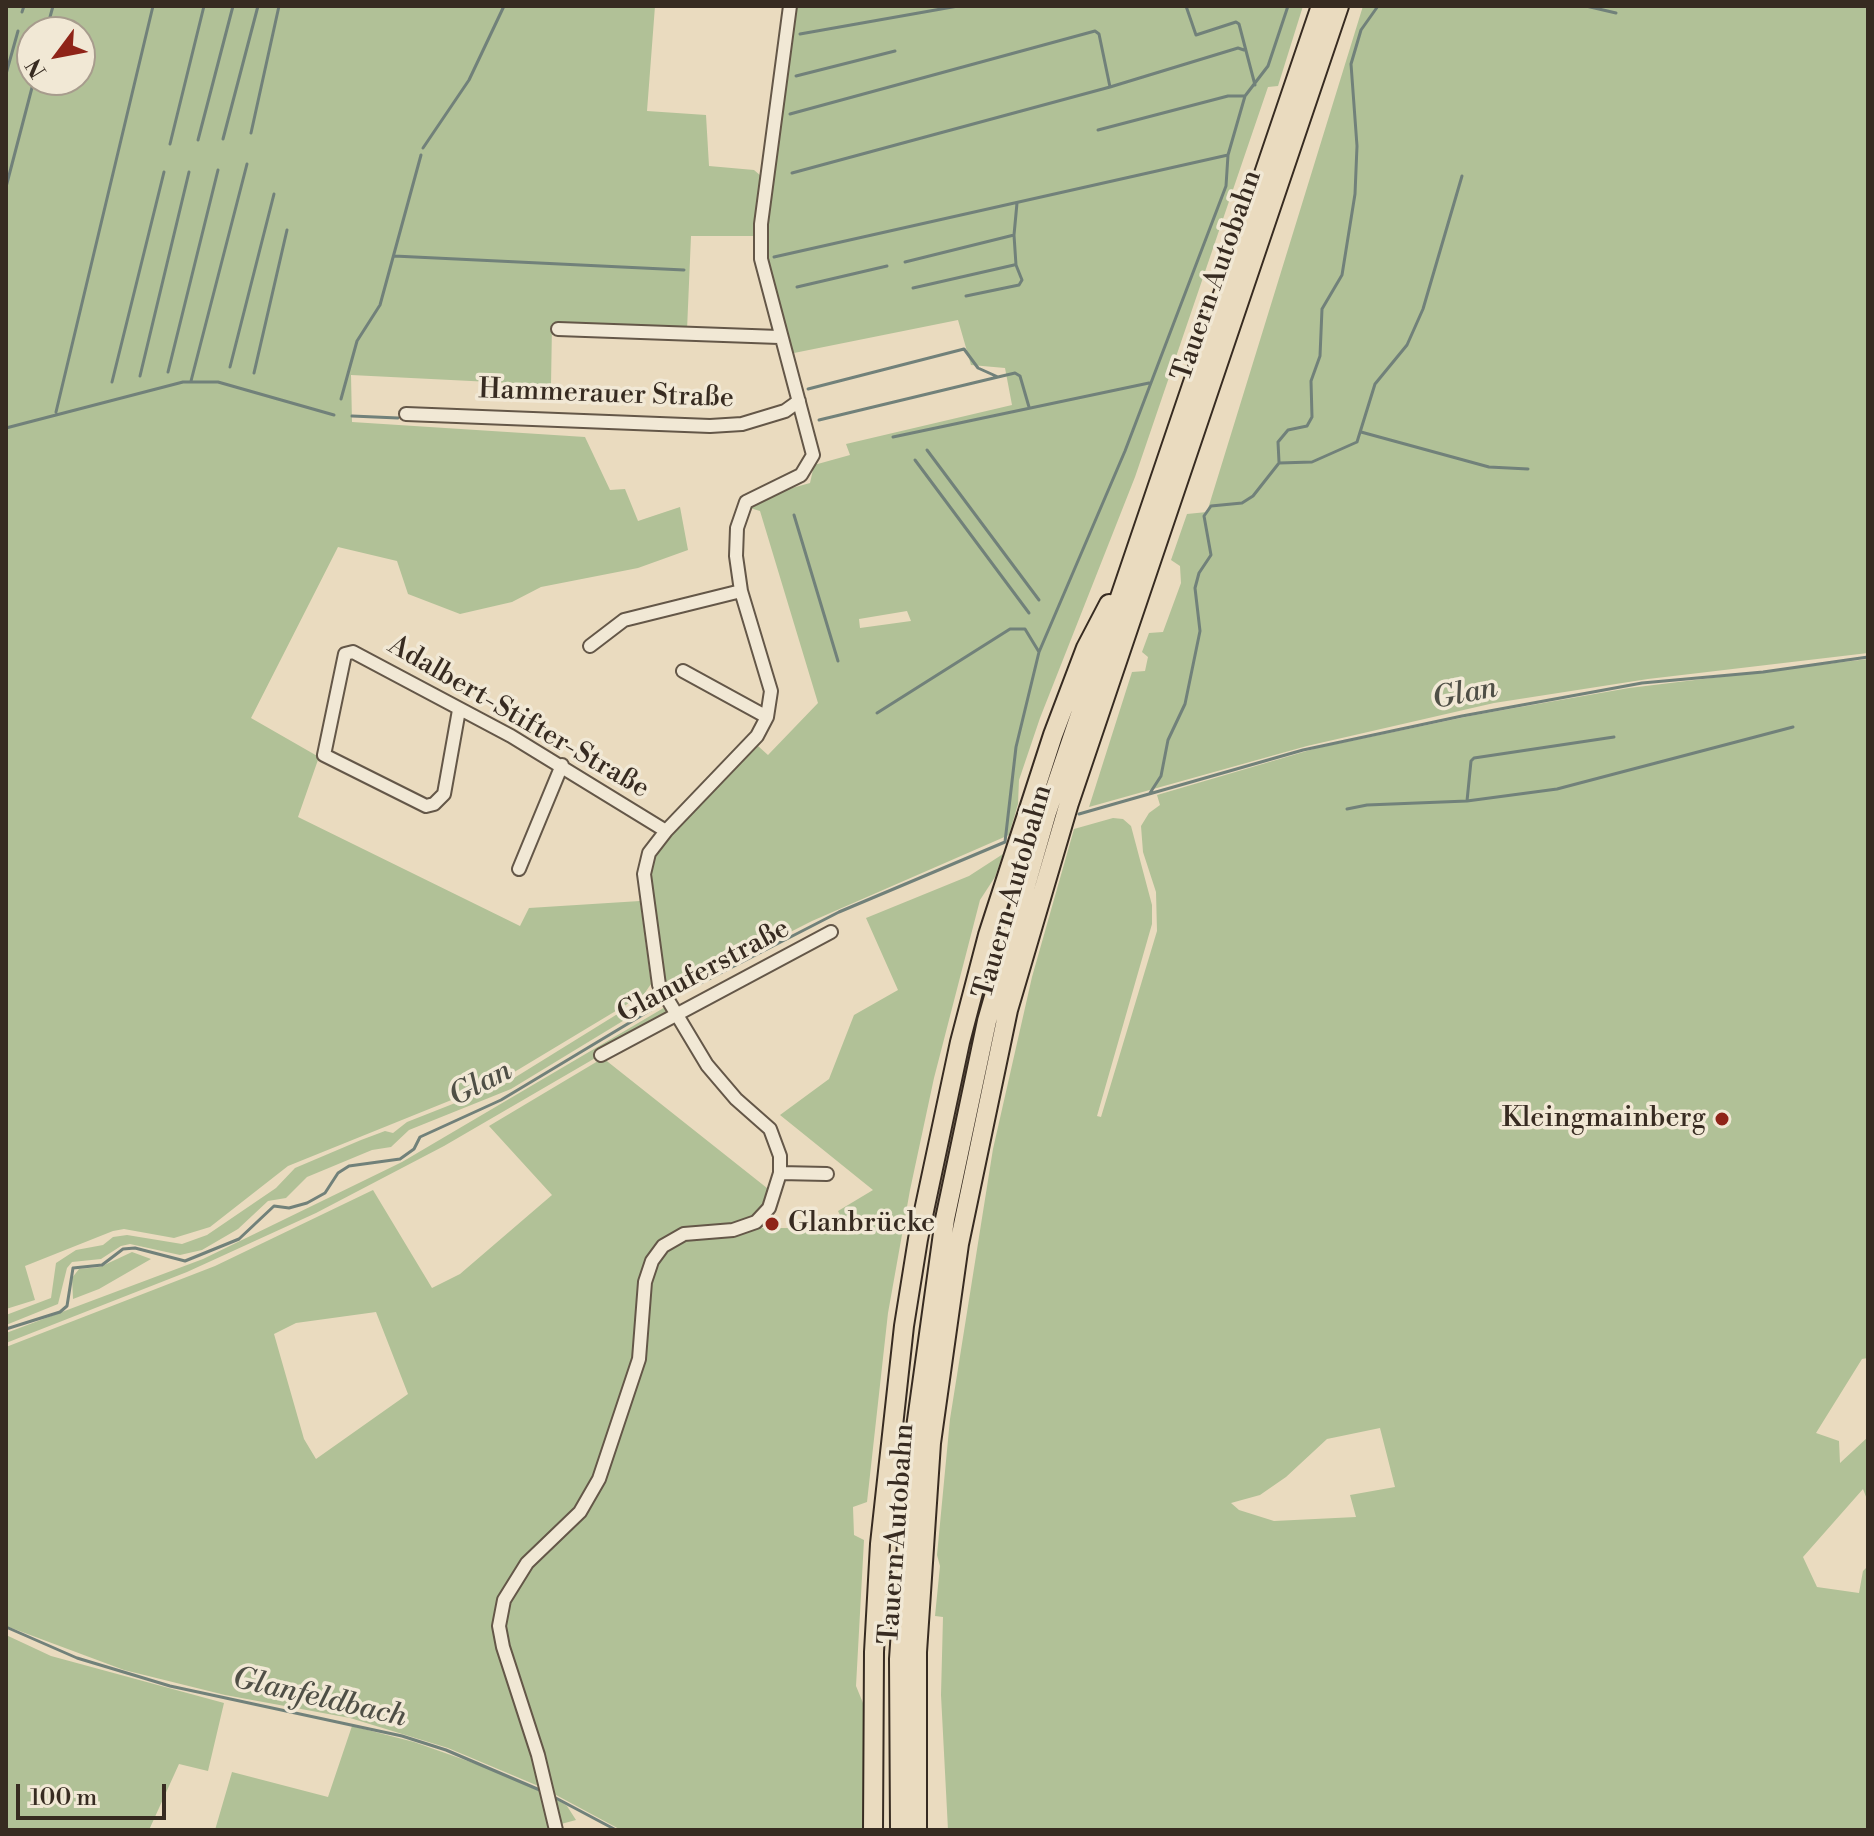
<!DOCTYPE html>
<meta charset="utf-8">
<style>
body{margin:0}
#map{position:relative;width:1874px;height:1836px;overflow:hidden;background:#eadbbf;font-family:"Libre Bodoni",serif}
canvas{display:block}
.frame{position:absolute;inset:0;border:8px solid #372b21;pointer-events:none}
.north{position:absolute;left:16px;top:16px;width:80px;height:80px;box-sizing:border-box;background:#f1e8d5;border:2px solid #a79c8d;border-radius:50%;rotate:238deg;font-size:22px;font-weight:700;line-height:32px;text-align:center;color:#372b21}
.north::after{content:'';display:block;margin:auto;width:28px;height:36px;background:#8f2418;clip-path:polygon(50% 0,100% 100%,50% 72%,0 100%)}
.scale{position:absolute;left:16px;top:1784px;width:150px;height:36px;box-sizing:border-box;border:4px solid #372b21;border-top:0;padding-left:10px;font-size:24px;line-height:28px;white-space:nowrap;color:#372b21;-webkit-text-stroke:6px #f1e8d5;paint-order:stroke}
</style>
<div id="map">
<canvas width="1874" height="1836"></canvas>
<div class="frame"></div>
<div class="north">N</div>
<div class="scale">100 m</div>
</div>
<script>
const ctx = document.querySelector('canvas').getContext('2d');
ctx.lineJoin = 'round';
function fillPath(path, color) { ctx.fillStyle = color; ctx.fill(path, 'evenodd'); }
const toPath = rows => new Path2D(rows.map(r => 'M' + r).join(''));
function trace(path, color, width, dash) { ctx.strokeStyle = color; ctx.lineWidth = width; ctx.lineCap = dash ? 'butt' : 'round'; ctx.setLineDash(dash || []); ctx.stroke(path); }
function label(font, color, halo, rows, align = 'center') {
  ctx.font = font + ' "Libre Bodoni",serif'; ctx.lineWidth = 7; ctx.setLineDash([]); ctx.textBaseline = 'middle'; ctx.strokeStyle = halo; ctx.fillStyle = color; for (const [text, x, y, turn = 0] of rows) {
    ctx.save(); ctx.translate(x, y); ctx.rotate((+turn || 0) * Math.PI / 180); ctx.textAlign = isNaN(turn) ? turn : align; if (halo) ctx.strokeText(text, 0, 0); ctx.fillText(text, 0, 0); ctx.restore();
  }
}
fillPath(toPath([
 [6,6,655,6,647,111,706,115,709,166,754,170,761,176,754,236,691,236,687,330,552,325,551,385,351,375,352,422,585,437,610,490,625,489,638,521,680,507,688,550,638,568,541,587,512,602,460,614,408,594,397,561,338,547,251,718,319,757,298,817,520,926,529,908,640,901,651,984,644,994,501,1080,288,1166,210,1227,174,1238,124,1229,113,1231,25,1266,35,1300,6,1309],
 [32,32,80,32,80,80,32,80],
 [796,6,1303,6,1278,86,1268,87,1135,477,1040,718,1019,780,1018,804,1009,835,812,921,668,994,663,987,653,917,651,866,659,847,758,746,768,755,818,703,760,511,750,508,767,495,810,483,814,465,850,455,846,444,1012,405,1005,368,971,365,958,320,789,354,765,263,765,242],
 [907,611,911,621,860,628,859,619],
 [1363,6,1868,6,1868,653,1648,679,1494,703,1307,746,1089,807,1132,672,1145,671,1148,657,1142,652,1149,633,1163,632,1181,583,1180,566,1171,560,1187,514,1207,512],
 [1868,659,1868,1358,1862,1359,1816,1433,1839,1441,1840,1463,1868,1437,1868,1502,1863,1489,1803,1557,1817,1587,1859,1593,1863,1571,1868,1566,1868,1830,948,1830,941,1695,943,1617,935,1616,940,1566,937,1555,950,1419,993,1149,1032,977,1074,829,1113,818,1123,819,1131,826,1152,905,1152,924,1097,1116,1101,1117,1157,931,1156,892,1143,852,1141,826,1149,813,1160,805,1157,795,1317,748,1475,715,1629,688],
 [1380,1428,1395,1487,1350,1495,1356,1517,1274,1521,1239,1510,1231,1503,1260,1495,1286,1477,1327,1439],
 [1003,854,995,877,980,900,934,1078,910,1190,888,1313,867,1502,853,1507,854,1535,864,1540,856,1686,863,1703,863,1830,621,1830,543,1788,448,1748,350,1718,225,1695,124,1670,6,1626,6,1347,215,1266,373,1190,432,1288,460,1274,552,1195,489,1126,603,1058,772,1192,767,1204,752,1220,759,1228,793,1228,840,1215,838,1211,873,1190,780,1115,829,1079,854,1015,898,990,866,918,969,876],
 [376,1312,408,1394,316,1459,304,1439,274,1334,296,1323],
 [653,992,659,999,511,1089,409,1130,391,1147,372,1150,307,1177,286,1198,268,1201,238,1229,202,1250,180,1255,130,1244,121,1246,101,1259,72,1262,67,1268,58,1304,6,1325,6,1315,51,1298,56,1263,76,1250,103,1245,113,1237,127,1235,182,1244,207,1235,276,1188,295,1168,361,1140,385,1131,393,1133,407,1122,506,1083],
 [667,1006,671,1014,444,1146,316,1213,187,1272,6,1343,6,1333,203,1259,402,1162],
 [132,1252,151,1259,99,1289,73,1299,72,1278,79,1269,100,1267],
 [6,1635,51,1656,224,1703,208,1771,179,1764,149,1830,6,1830],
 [352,1726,414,1742,496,1771,558,1800,567,1806,576,1820,561,1824,560,1830,215,1830,232,1772,328,1797]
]), '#b1c197');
trace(toPath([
 [1186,6,1196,35,1236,22,1239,24,1255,85],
 [1586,6,1616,13],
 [22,12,24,6],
 [46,32,53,6],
 [800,34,958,6],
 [6,74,18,31],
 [796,76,895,51],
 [790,114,1095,31,1099,34,1110,87],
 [1098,130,1228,96,1245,96],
 [251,133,279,6],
 [223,139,258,6],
 [198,140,233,6],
 [170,144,204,6],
 [423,148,469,80,504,6],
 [792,173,1110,87,1238,48,1244,50],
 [6,187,34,80],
 [394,256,684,270],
 [774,257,1228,155],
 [905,262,1014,235],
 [797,287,887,266],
 [913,288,1014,265],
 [966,296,1019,285,1022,280,1016,265,1014,235,1017,203],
 [230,367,274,194],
 [168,372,218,170],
 [254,373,287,230],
 [140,376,189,172],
 [191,381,247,164],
 [112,382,164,172],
 [808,389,964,349,978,368,998,377,1015,373,1020,376,1029,407],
 [341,399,357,341,380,305,421,155],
 [56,412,153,6],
 [352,416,398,418],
 [819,420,998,377],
 [6,428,183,382,218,382,334,415],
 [1361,432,1489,467,1528,469],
 [893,437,1149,383],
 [927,450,1039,600],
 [915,460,1029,613],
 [1279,462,1278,442,1288,430,1307,426,1312,417,1311,381,1320,356,1322,309,1342,275,1355,194,1357,146,1351,64,1361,30,1378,6],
 [794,515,838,661],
 [877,713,1010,629,1025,629,1039,652],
 [1150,793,1161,776,1168,740,1185,704,1200,631,1195,588,1199,573,1211,555,1204,516,1211,506,1242,503,1253,496,1279,463,1312,462,1357,442,1375,384,1407,345,1423,309,1462,176],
 [1467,801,1471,761,1474,758,1614,737],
 [1347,809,1367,805,1467,801,1557,789,1793,727],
 [1079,814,1303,750,1462,716,1642,683,1763,672,1868,657],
 [670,999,839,912,1005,842,1016,747,1039,652,1125,451,1226,186,1228,155,1245,96,1268,66,1288,6],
 [6,1329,60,1312,67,1306,73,1268,102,1265,123,1249,135,1248,185,1261,239,1239,274,1206,289,1208,307,1203,325,1193,338,1173,349,1166,400,1159,414,1149,420,1137,501,1100,664,1002],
 [6,1627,77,1658,170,1686,402,1736,446,1750,542,1791],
 [552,1796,616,1830]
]), '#71817a', 3);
const minor = toPath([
 [558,329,779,337],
 [406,414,710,426,742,424,785,411,799,401],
 [590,646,624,620,741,591],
 [683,671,767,717],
 [459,710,444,794,434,804,426,806,324,755,345,654,353,652,511,736,666,831],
 [519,869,562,765],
 [601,1055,831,932],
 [780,1173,827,1174],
 [556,1830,538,1755,503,1647,499,1626,504,1600,527,1563,580,1512,599,1479,639,1359,645,1282,652,1261,663,1246,684,1234,733,1230,756,1222,769,1208,780,1173,780,1156,770,1129,736,1099,707,1065,659,985,644,874,649,853,666,831,757,736,767,717,771,691,741,591,736,556,737,528,746,502,801,475,813,455,761,259,761,224,790,6]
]);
const highway = toPath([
 [873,1830,874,1652,880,1544,904,1326,918,1239,960,1042,988,935,1053,735,1086,648,1109,604],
 [900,1830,899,1659,914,1442,945,1219,987,1021,1047,812,1321,6],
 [917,1830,917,1652,931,1443,959,1244,1008,1010,1069,803,1339,6]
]);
trace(minor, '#645748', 16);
trace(highway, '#372b21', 22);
trace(minor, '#f1e8d5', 12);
trace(highway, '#eadbbf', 18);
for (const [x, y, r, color] of [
 [1722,1119,8,"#8f2418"],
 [772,1224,8,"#8f2418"]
]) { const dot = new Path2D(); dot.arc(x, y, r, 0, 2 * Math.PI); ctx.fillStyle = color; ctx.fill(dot); trace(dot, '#f1e8d5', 3); }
label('28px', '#372b21', '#f1e8d5', [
 ["Tauern Autobahn",1218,276,-71],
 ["Hammerauer Straße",606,395,2],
 ["Adalbert-Stifter-Straße",518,718,30],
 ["Tauern Autobahn",1014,892,-74],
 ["Glanuferstraße",704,972,-28],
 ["Tauern Autobahn",898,1534,-86]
]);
label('28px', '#372b21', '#f1e8d5', [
 ["Kleingmainberg",1706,1119],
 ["Glanbrücke",788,1224,"left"]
], 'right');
label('italic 30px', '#4f4f46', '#f1e8d5', [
 ["Glan",1465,695,-11],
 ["Glan",481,1085,-27],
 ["Glanfeldbach",319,1699,13]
]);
</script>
